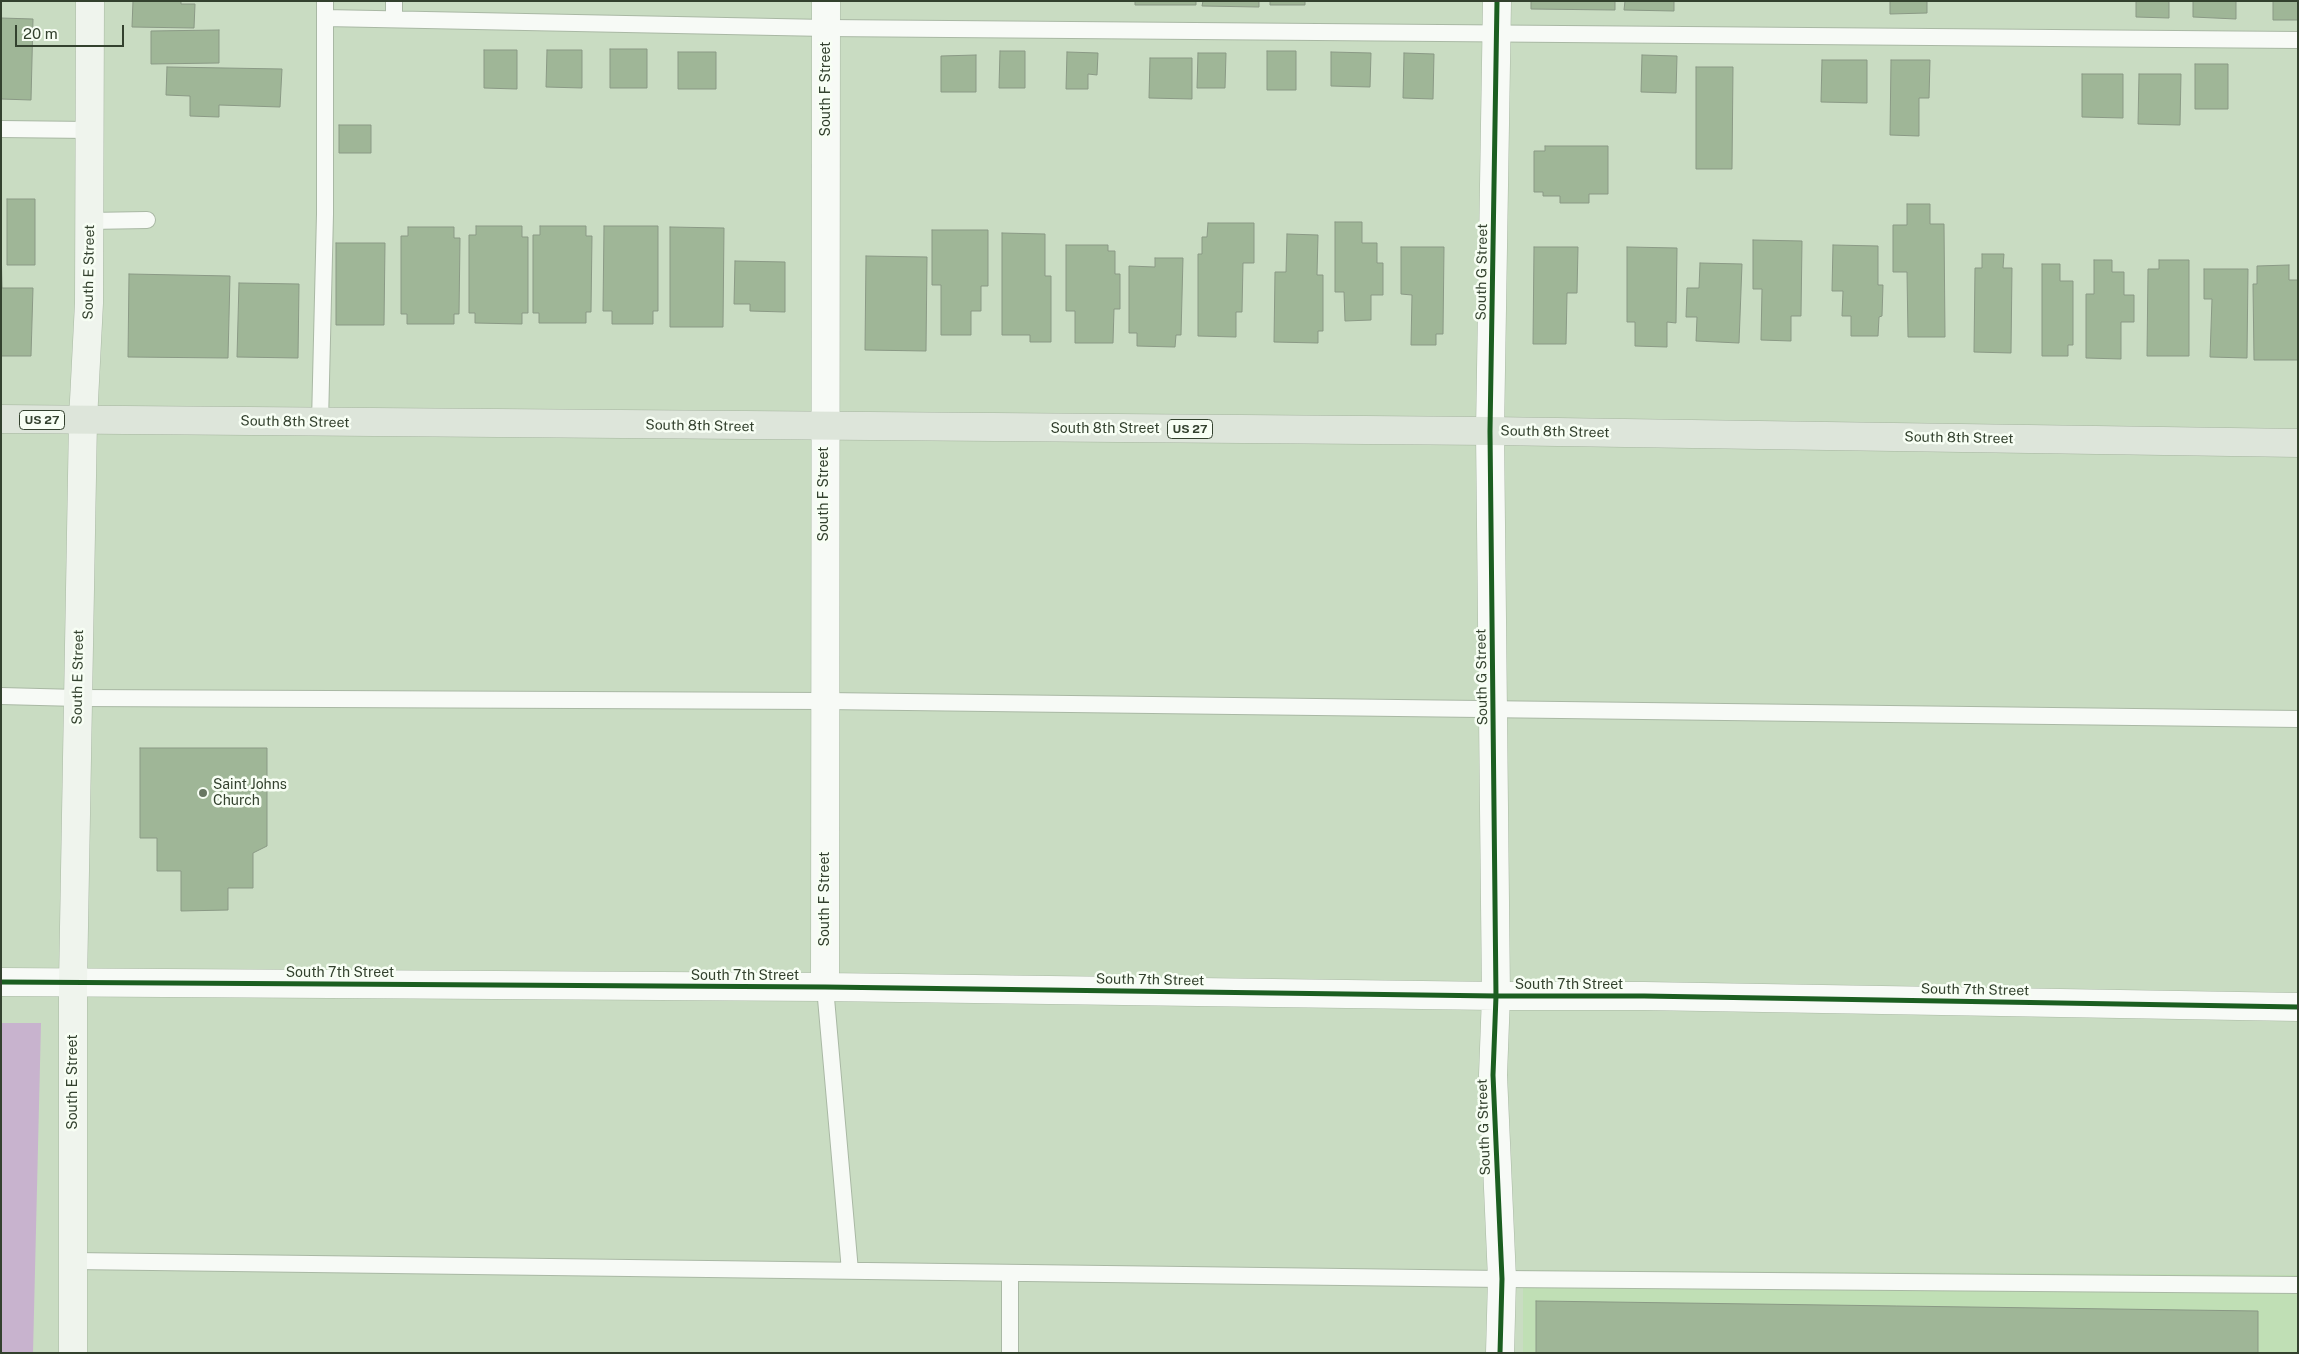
<!DOCTYPE html>
<style>
body{margin:0}
#map{position:relative;width:2299px;height:1354px;overflow:hidden;background:#c9dcc2;font-family:"Public Sans",sans-serif}
canvas{display:block}
.frame{position:absolute;inset:0;border:2px solid #33412e;pointer-events:none}
.scale{position:absolute;left:15px;top:25px;width:109px;height:22px;box-sizing:border-box;border:2px solid #33412e;border-top:0;padding-left:6px;font-size:15px;line-height:18px;white-space:nowrap;color:#33412e;-webkit-text-stroke:4px #f7fef4;paint-order:stroke}
</style>
<div id="map">
<canvas width="2299" height="1354"></canvas>
<div class="frame"></div>
<div class="scale">20 m</div>
</div>
<script>
const ctx = document.querySelector('canvas').getContext('2d');
ctx.lineJoin = 'round';
function fillPath(path, color) { ctx.fillStyle = color; ctx.fill(path, 'evenodd'); }
const toPath = rows => new Path2D(rows.map(r => 'M' + r).join(''));
function trace(path, color, width, dash) { ctx.strokeStyle = color; ctx.lineWidth = width; ctx.lineCap = dash ? 'butt' : 'round'; ctx.setLineDash(dash || []); ctx.stroke(path); }
function label(font, color, halo, rows, align = 'center') {
  ctx.font = font + ' "Public Sans",sans-serif'; ctx.lineWidth = 5; ctx.setLineDash([]); ctx.textBaseline = 'middle'; ctx.strokeStyle = halo; ctx.fillStyle = color; for (const [text, x, y, turn = 0] of rows) {
    ctx.save(); ctx.translate(x, y); ctx.rotate((+turn || 0) * Math.PI / 180); ctx.textAlign = isNaN(turn) ? turn : align; if (halo) ctx.strokeText(text, 0, 0); ctx.fillText(text, 0, 0); ctx.restore();
  }
}
fillPath(toPath([
 [1523,1270,2298,1275,2298,1353,1523,1353]
]), '#c0dfb5');
fillPath(toPath([
 [1,1023,41,1023,33,1353,1,1353]
]), '#c8b3ce');
const building = toPath([
 [133,1,181,1,181,4,195,4,194,28,132,27,133,1],
 [1135,1,1196,1,1196,5,1135,5,1135,1],
 [1203,1,1259,1,1259,7,1202,6,1203,1],
 [1270,1,1305,1,1305,5,1270,5,1270,1],
 [1531,1,1615,1,1615,10,1531,9,1531,1],
 [1625,1,1674,1,1674,11,1624,10,1625,1],
 [1890,1,1927,1,1927,13,1890,14,1890,1],
 [2136,1,2169,1,2169,18,2136,17,2136,1],
 [2193,1,2236,1,2236,19,2193,17,2193,1],
 [2273,1,2298,1,2298,20,2273,20,2273,1],
 [1,18,33,19,31,100,1,99,1,18],
 [219,30,219,63,151,64,151,31,219,30],
 [610,49,647,49,647,88,610,88,610,49],
 [484,50,517,50,517,89,484,88,484,50],
 [547,50,582,50,582,88,546,87,547,50],
 [1000,51,1025,51,1025,88,999,88,1000,51],
 [1267,51,1296,51,1296,90,1267,90,1267,51],
 [678,52,716,52,716,89,678,89,678,52],
 [1067,52,1098,53,1097,75,1088,74,1088,89,1066,89,1067,52],
 [1331,52,1371,53,1370,87,1331,86,1331,52],
 [1198,53,1226,53,1225,88,1197,88,1198,53],
 [1404,53,1434,54,1433,99,1403,98,1404,53],
 [976,55,976,92,941,92,941,56,976,55],
 [1642,55,1677,56,1676,93,1641,92,1642,55],
 [1150,58,1192,58,1192,99,1149,98,1150,58],
 [1822,60,1867,60,1867,103,1821,102,1822,60],
 [1891,60,1930,60,1929,98,1919,98,1919,136,1890,135,1891,60],
 [2195,64,2228,64,2228,109,2195,109,2195,64],
 [167,67,282,69,280,107,219,105,219,117,190,116,190,96,166,95,167,67],
 [1696,67,1733,67,1732,169,1696,169,1696,67],
 [2082,74,2123,74,2123,118,2082,117,2082,74],
 [2139,74,2181,74,2180,125,2138,124,2139,74],
 [339,125,371,125,371,153,339,153,339,125],
 [1545,146,1608,146,1608,194,1589,194,1589,203,1560,203,1560,196,1543,196,1543,192,1534,192,1534,151,1545,151,1545,146],
 [7,199,35,199,35,265,7,265,7,199],
 [1907,204,1930,204,1930,224,1944,224,1945,337,1908,337,1907,272,1893,272,1893,225,1907,225,1907,204],
 [1335,222,1362,222,1362,243,1377,243,1377,263,1383,263,1383,295,1371,295,1371,320,1345,321,1344,292,1335,292,1335,222],
 [1208,223,1254,223,1254,263,1243,263,1242,312,1236,312,1236,337,1198,336,1198,254,1202,254,1202,237,1207,237,1208,223],
 [476,226,522,226,522,237,528,237,528,313,522,313,522,324,475,323,475,313,469,313,469,235,476,235,476,226],
 [540,226,586,226,586,236,592,236,591,312,586,312,586,323,539,323,539,313,533,313,533,235,540,235,540,226],
 [604,226,658,226,658,311,653,311,653,324,612,324,612,311,603,311,604,226],
 [408,227,454,227,454,238,460,238,459,314,454,314,454,324,407,324,407,314,401,314,401,236,408,236,408,227],
 [670,227,724,228,723,327,670,327,670,227],
 [932,230,988,230,988,286,981,286,981,311,971,311,971,335,941,335,941,285,932,285,932,230],
 [1002,233,1045,234,1045,276,1051,276,1051,342,1030,342,1030,335,1002,335,1002,233],
 [1287,234,1318,235,1317,275,1323,275,1323,331,1318,331,1318,343,1274,342,1275,272,1286,272,1287,234],
 [1753,240,1802,241,1801,316,1791,316,1791,341,1761,340,1762,289,1753,289,1753,240],
 [1,242,2,288,33,288,31,356,1,356,1,242],
 [336,243,385,243,384,325,336,325,336,243],
 [1066,245,1108,245,1108,251,1115,251,1115,274,1120,274,1120,309,1114,309,1113,343,1075,343,1075,311,1066,311,1066,245],
 [1833,245,1878,246,1878,285,1883,285,1882,316,1879,317,1878,336,1851,336,1851,316,1842,316,1843,291,1832,291,1833,245],
 [1401,247,1444,247,1443,334,1436,334,1436,345,1411,345,1412,295,1401,294,1401,247],
 [1534,247,1578,247,1577,293,1567,293,1566,344,1533,344,1534,247],
 [1627,247,1677,248,1676,323,1667,322,1667,347,1635,346,1635,322,1627,322,1627,247],
 [1982,254,2004,254,2003,268,2012,268,2011,353,1974,352,1975,268,1982,268,1982,254],
 [866,256,927,257,926,351,865,350,866,256],
 [1155,258,1183,258,1181,335,1176,335,1175,347,1137,346,1137,333,1129,333,1129,266,1155,267,1155,258],
 [2094,260,2112,260,2112,272,2124,272,2124,295,2134,295,2134,322,2121,322,2121,359,2086,358,2086,294,2094,294,2094,260],
 [2159,260,2189,260,2189,356,2147,356,2148,269,2159,269,2159,260],
 [735,261,785,262,785,312,750,311,750,304,734,304,735,261],
 [1700,263,1742,264,1739,343,1696,341,1697,317,1686,317,1687,288,1699,288,1700,263],
 [2042,264,2060,264,2060,281,2073,281,2073,345,2068,345,2068,356,2042,356,2042,264],
 [2289,265,2289,280,2298,280,2298,360,2254,360,2253,284,2257,284,2257,266,2289,265],
 [2204,269,2248,269,2247,358,2210,357,2212,299,2204,299,2204,269],
 [129,274,230,276,228,358,128,357,129,274],
 [239,283,299,284,298,358,237,357,239,283],
 [140,748,267,748,267,846,253,853,253,888,228,888,228,910,181,911,181,871,157,871,157,838,140,838,140,748],
 [1536,1301,2258,1311,2258,1353,1536,1353,1536,1301]
]);
fillPath(building, '#9fb697');
trace(building, '#8a9985', 1);
const lane = toPath([
 [325,18,826,28,2298,40],
 [394,19,394,1],
 [1,129,90,130],
 [89,221,147,220],
 [320,422,325,214,325,1],
 [1,696,78,698,825,701,2298,719],
 [825,987,850,1271],
 [73,1261,1502,1279,2298,1285],
 [1010,1273,1010,1353]
]);
const street = toPath([
 [1497,1,1490,431,1496,996,1493,1075,1502,1279,1500,1353],
 [1,982,825,987,1496,996,1644,996,2298,1007],
 [825,987,826,1]
]);
const secondary = toPath([
 [73,1353,73,983,83,420,89,303,90,1]
]);
const highway = toPath([
 [1,419,1490,431,2298,443]
]);
trace(lane, '#a9b8a4', 18);
trace(street, '#a9b8a4', 29);
trace(secondary, '#a9b8a4', 29);
trace(highway, '#a5b49f', 29);
trace(lane, '#f7faf6', 16);
trace(street, '#f7faf6', 28);
trace(secondary, '#eff4ed', 28);
trace(highway, '#dde5da', 28);
trace(toPath([
 [1497,1,1490,431,1496,996,1493,1075,1502,1279,1500,1353],
 [1,982,825,987,1496,996,1644,996,2298,1007]
]), '#1b5e20', 5);
for (const [x, y, r, color] of [
 [203,793,5,"#687762"]
]) { const dot = new Path2D(); dot.arc(x, y, r, 0, 2 * Math.PI); ctx.fillStyle = color; ctx.fill(dot); trace(dot, '#f7fef4', 2); }
for (const [x, y, w] of [
 [42,420,45],
 [1190,429,45]
]) { const box = new Path2D(); box.roundRect(x - w / 2, y - 9.5, w, 19, 4); ctx.fillStyle = '#f7fef4'; ctx.fill(box); trace(box, '#33412e', 1); }
label('bold 12px', '#33412e', null, [
 ["US 27",42,420],
 ["US 27",1190,429]
]);
label('14px', '#33412e', '#f7fef4', [
 ["South F Street",826,89,-90],
 ["South E Street",89,272,-89],
 ["South G Street",1482,272,-89],
 ["South 8th Street",295,422,1],
 ["South 8th Street",700,426,1],
 ["South 8th Street",1105,429],
 ["South 8th Street",1555,432,1],
 ["South 8th Street",1959,438,1],
 ["South F Street",824,494,-90],
 ["South E Street",78,677,-89],
 ["South G Street",1482,677,-91],
 ["South F Street",825,899,-90],
 ["South 7th Street",340,973],
 ["South 7th Street",745,976],
 ["South 7th Street",1150,980,1],
 ["South 7th Street",1569,985],
 ["South 7th Street",1975,990,1],
 ["South E Street",73,1082,-90],
 ["South G Street",1484,1127,-92]
]);
label('14px', '#33412e', '#f7fef4', [
 ["Saint Johns",213,785],
 ["Church",213,801]
], 'left');
</script>
